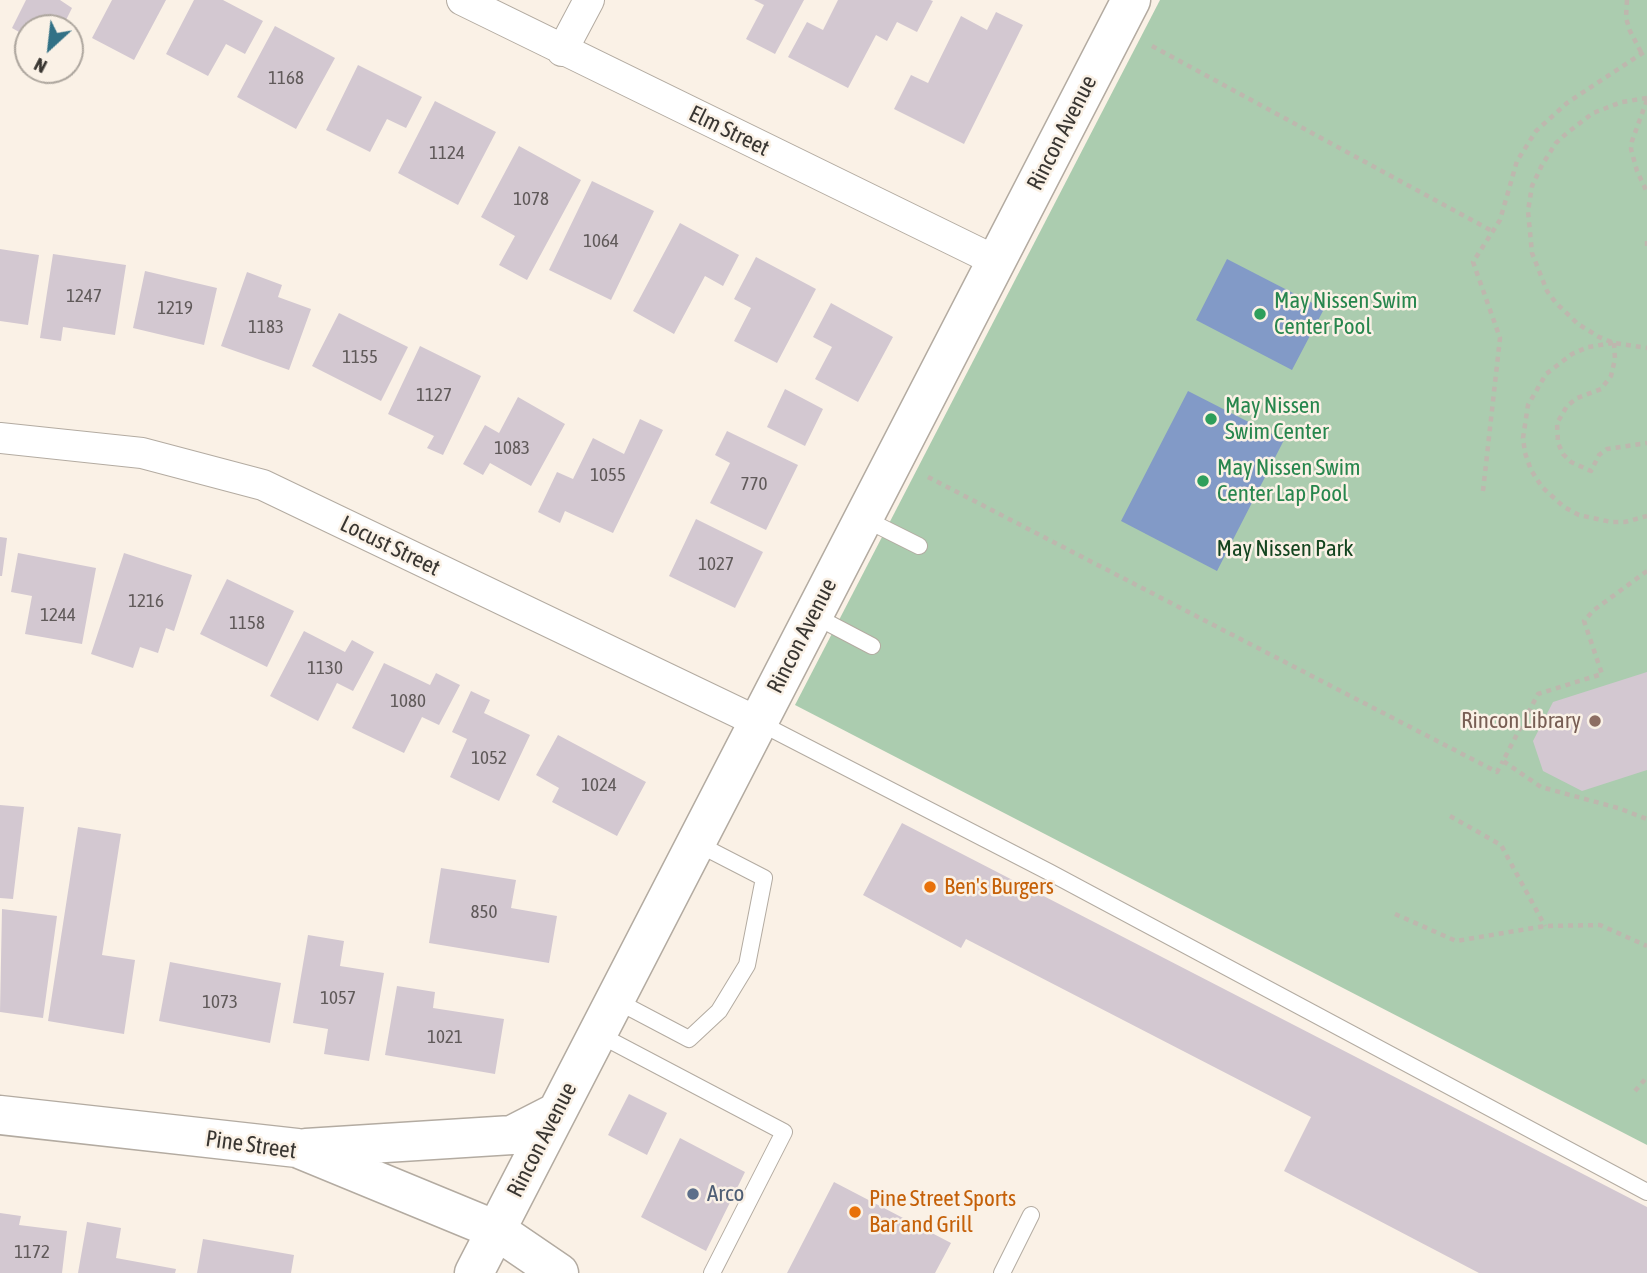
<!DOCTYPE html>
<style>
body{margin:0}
#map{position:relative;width:1647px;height:1273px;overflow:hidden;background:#faf1e6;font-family:"Asap Condensed",sans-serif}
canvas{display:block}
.north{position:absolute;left:14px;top:14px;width:70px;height:70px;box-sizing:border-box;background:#faf1e6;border:2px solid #ada69e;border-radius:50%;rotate:207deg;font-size:19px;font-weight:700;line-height:28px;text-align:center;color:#393632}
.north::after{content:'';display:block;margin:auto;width:24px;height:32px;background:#327186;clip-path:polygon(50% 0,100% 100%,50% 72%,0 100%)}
</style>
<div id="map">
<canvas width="1647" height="1273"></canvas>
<div class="north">N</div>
</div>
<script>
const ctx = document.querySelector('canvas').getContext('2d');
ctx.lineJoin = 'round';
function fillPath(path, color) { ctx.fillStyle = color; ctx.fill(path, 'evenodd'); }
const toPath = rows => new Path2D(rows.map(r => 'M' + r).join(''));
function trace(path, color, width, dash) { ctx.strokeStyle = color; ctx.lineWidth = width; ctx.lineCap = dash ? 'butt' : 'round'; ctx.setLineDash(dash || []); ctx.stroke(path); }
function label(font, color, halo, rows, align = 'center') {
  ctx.font = font + ' "Asap Condensed",sans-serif'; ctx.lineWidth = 5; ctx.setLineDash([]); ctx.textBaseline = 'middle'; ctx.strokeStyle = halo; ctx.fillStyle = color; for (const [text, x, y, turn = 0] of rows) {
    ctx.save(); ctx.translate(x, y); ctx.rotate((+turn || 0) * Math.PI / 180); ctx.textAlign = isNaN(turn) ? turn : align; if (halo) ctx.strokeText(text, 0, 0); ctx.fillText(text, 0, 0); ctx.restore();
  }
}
fillPath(toPath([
 [1160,0,1647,0,1647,1145,795,705]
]), '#abccaf');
fillPath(toPath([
 [1227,259,1324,309,1292,370,1196,320],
 [1188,391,1284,440,1217,571,1121,521]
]), '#829ac7');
fillPath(toPath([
 [26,0,60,0,72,8,62,28,28,28,28,37,12,28],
 [112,0,166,0,134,60,92,38],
 [194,0,223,0,263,21,245,54,226,44,208,76,166,54],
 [754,0,804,0,775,54,746,39,764,5],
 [838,0,930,0,933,1,917,32,897,22,887,41,876,35,848,88,788,57,807,22,823,30],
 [996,12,1023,25,964,144,894,109,911,75,928,83,961,16,987,30],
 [275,26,335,58,296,129,237,97],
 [358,65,422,97,406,128,387,119,370,152,326,130],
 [435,101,496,132,458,205,398,173],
 [519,146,581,180,527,280,499,265,515,236,481,217],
 [592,181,654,211,611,300,549,270],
 [680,223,739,255,723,286,705,276,674,334,633,311],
 [0,249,39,255,28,325,0,321],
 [53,254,126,265,115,335,63,327,61,341,40,338],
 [756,257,816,289,777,363,734,341,751,308,734,299],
 [145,271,217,288,204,345,133,328],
 [247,272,282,285,278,297,311,309,289,370,221,346],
 [831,303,893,337,858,402,815,379,832,347,813,337],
 [339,313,408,347,381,401,312,366],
 [420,346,481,376,443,455,427,448,434,436,388,414],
 [785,389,823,409,805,446,767,427],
 [518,397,565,424,531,486,490,463,483,475,463,464,485,425,499,433],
 [640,419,663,430,613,533,565,511,560,523,538,512,557,472,573,479,593,438,624,454],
 [727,431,798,465,766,530,710,503,730,463,715,455],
 [696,519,763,552,735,608,669,576],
 [0,537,7,538,2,576,0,576],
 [18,553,96,568,82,644,25,634,32,596,11,592],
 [124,553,192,575,174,631,166,628,158,653,140,647,133,668,91,654],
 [227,579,294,611,267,667,200,634],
 [304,631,345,652,352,640,374,652,353,691,337,683,318,721,270,696],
 [384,663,430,685,436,673,460,685,439,725,422,717,404,753,352,728],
 [1647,672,1647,770,1582,791,1543,771,1533,741,1553,702],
 [471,691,490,700,484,713,530,735,499,801,450,777,467,739,452,732],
 [558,735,646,782,617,836,552,802,559,788,536,775],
 [0,805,24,807,13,899,0,898],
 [902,823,1647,1207,1647,1273,1479,1273,1284,1171,1311,1117,966,939,961,948,863,895],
 [78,827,121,834,102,955,135,960,124,1034,48,1021],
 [441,868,516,880,511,908,557,916,549,963,429,943],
 [2,909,57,916,43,1018,0,1012],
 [308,935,344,941,340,966,384,973,369,1061,324,1054,328,1029,293,1023],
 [170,962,281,983,270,1043,159,1021],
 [397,986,435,992,433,1008,504,1019,495,1074,385,1055],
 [629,1094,667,1113,647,1155,608,1135],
 [680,1138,745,1172,706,1251,641,1217],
 [834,1182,951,1243,935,1273,787,1273],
 [0,1213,21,1216,19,1225,67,1231,62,1273,0,1273],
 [87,1222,121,1228,116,1258,176,1269,175,1273,78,1273],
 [203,1239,294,1255,291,1273,197,1273]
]), '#d3c8d1');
const lane = toPath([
 [863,518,919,546],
 [813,615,872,646],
 [758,722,1049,872,1647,1192],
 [615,1000,689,1039,719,1011,747,965,764,878,696,843],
 [598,1034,784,1132,712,1273],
 [1002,1273,1031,1215]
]);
const street = toPath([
 [462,0,996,261],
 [562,51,589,0],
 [0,438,142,453,263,485,758,722]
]);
const secondary = toPath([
 [0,1115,297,1148,496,1230,559,1273],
 [306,1148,512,1135,557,1112],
 [474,1273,1131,0]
]);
trace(lane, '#b3aba1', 18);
trace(street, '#b3aba1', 32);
trace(secondary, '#b3aba1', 41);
trace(toPath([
 [1627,0,1626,18,1630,31,1641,52],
 [1152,46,1492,231],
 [1647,98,1622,102,1593,113,1567,133,1556,143,1542,165,1532,186,1528,211,1532,253,1547,291,1556,303,1578,324,1599,337,1614,343,1647,348],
 [1647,100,1632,141,1631,149,1637,171,1647,192],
 [1647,241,1647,248],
 [1613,343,1588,347,1572,354,1546,374,1528,405,1523,438,1525,453,1531,470,1542,487,1564,507,1579,515,1611,522,1625,522,1647,516],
 [1614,343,1615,359,1611,376,1601,389,1577,398,1567,406,1557,423,1558,443,1563,454,1571,462,1591,471,1599,455,1607,449,1647,443],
 [928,477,1497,772,1503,761],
 [1483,491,1500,338,1473,262,1500,220,1517,161,1536,131,1567,103,1647,50],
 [1647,571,1594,610,1584,621,1602,674,1538,694,1503,761,1541,787,1618,808,1647,819],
 [1450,816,1501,845,1545,926],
 [1395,914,1456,941,1545,926,1600,925,1647,946],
 [1635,1091,1647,1077]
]), '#beb7ae', 4.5, [5, 5]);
trace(lane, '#fff', 16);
trace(street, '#fff', 30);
trace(secondary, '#fff', 38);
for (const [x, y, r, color] of [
 [1260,314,7,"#2e9e5b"],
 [1211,419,7,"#2e9e5b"],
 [1203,481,7,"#2e9e5b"],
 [1595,721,7,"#8d6e63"],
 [930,887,7,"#e8710a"],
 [693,1194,7,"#5c6f8a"],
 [855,1212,7,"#e8710a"]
]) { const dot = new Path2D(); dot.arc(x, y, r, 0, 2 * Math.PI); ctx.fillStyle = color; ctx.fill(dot); trace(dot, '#faf1e6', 2.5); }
label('19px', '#605a5a', null, [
 ["1168",286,78],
 ["1124",447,153],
 ["1078",531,199],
 ["1064",601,241],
 ["1247",84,296],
 ["1219",175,308],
 ["1183",266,327],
 ["1155",360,357],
 ["1127",434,395],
 ["1083",512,448],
 ["1055",608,475],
 ["770",754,484],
 ["1027",716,564],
 ["1216",146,601],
 ["1244",58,615],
 ["1158",247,623],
 ["1130",325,668],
 ["1080",408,701],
 ["1052",489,758],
 ["1024",599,785],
 ["850",484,912],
 ["1057",338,998],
 ["1073",220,1002],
 ["1021",445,1037],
 ["1172",32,1252]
]);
label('23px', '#393632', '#faf1e6', [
 ["Elm Street",729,131,26],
 ["Rincon Avenue",1062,133,-63],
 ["Locust Street",390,546,26],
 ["Rincon Avenue",802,636,-63],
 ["Rincon Avenue",542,1140,-63],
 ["Pine Street",251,1145,8]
]);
label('23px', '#27864d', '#faf1e6', [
 ["May Nissen Swim",1274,301],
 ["Center Pool",1274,327],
 ["May Nissen",1225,406],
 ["Swim Center",1225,432],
 ["May Nissen Swim",1217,468],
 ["Center Lap Pool",1217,494]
], 'left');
label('23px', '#144520', '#faf1e6', [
 ["May Nissen Park",1285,549]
]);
label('23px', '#785e54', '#faf1e6', [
 ["Rincon Library",1581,721]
], 'right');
label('23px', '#c56008', '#faf1e6', [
 ["Ben's Burgers",944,887],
 ["Pine Street Sports",869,1199],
 ["Bar and Grill",869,1225]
], 'left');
label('23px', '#4e5e75', '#faf1e6', [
 ["Arco",707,1194]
], 'left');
</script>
